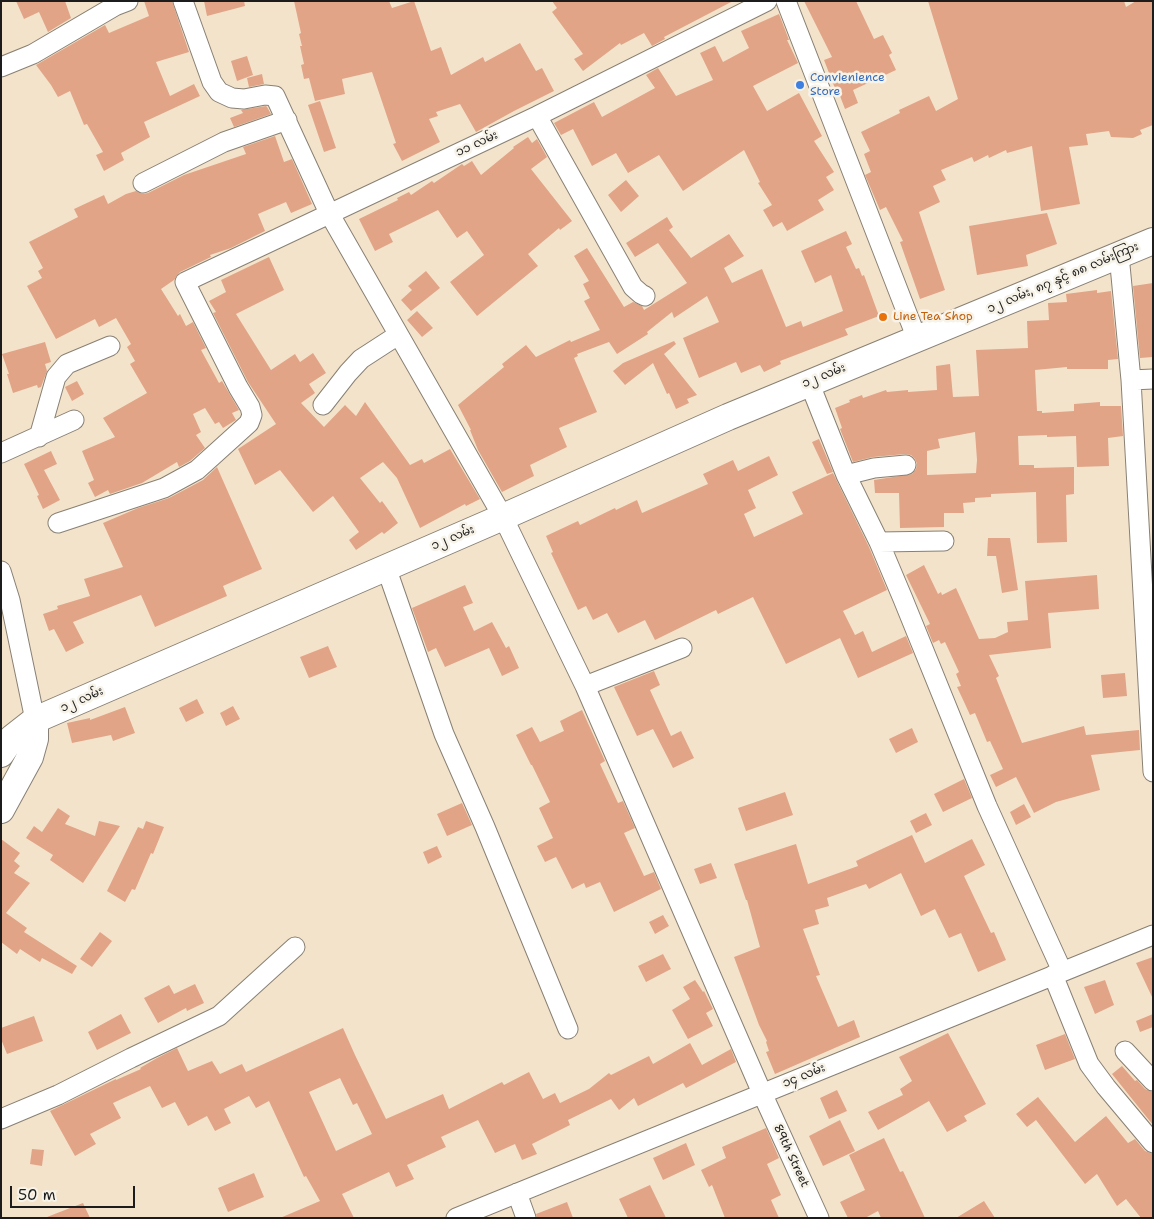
<!DOCTYPE html>
<meta charset="utf-8">
<style>
body{margin:0}
#map{position:relative;width:1154px;height:1219px;overflow:hidden;background:#f4e3cb;font-family:"Shantell Sans",sans-serif}
canvas{display:block}
.frame{position:absolute;inset:0;border:2px solid #1c1c1c;pointer-events:none}
.scale{position:absolute;left:10px;top:1186px;width:125px;height:22px;box-sizing:border-box;border:2px solid #1c1c1c;border-top:0;padding-left:6px;font-size:15px;line-height:18px;white-space:nowrap;color:#1c1c1c;-webkit-text-stroke:4px #f7f3e8;paint-order:stroke}
</style>
<div id="map">
<canvas width="1154" height="1219"></canvas>
<div class="frame"></div>
<div class="scale">50 m</div>
</div>
<script>
const ctx = document.querySelector('canvas').getContext('2d');
ctx.lineJoin = 'round';
function fillPath(path, color) { ctx.fillStyle = color; ctx.fill(path, 'evenodd'); }
const toPath = rows => new Path2D(rows.map(r => 'M' + r).join(''));
function trace(path, color, width, dash) { ctx.strokeStyle = color; ctx.lineWidth = width; ctx.lineCap = dash ? 'butt' : 'round'; ctx.setLineDash(dash || []); ctx.stroke(path); }
function label(font, color, halo, rows, align = 'center') {
  ctx.font = font + ' "Shantell Sans","Noto Sans Myanmar",sans-serif'; ctx.lineWidth = 5; ctx.setLineDash([]); ctx.textBaseline = 'middle'; ctx.strokeStyle = halo; ctx.fillStyle = color; for (const [text, x, y, turn = 0] of rows) {
    ctx.save(); ctx.translate(x, y); ctx.rotate((+turn || 0) * Math.PI / 180); ctx.textAlign = isNaN(turn) ? turn : align; if (halo) ctx.strokeText(text, 0, 0); ctx.fillText(text, 0, 0); ctx.restore();
  }
}
fillPath(toPath([
 [16,1,65,1,71,18,48,32,39,12,24,19],
 [144,1,172,1,189,52,156,62,170,96,194,84,200,96,144,122,150,137,121,153,124,160,104,171,96,155,103,152,87,124,84,125,70,91,58,97,51,85,36,65,105,25,109,33,149,16],
 [204,1,244,1,245,6,207,16],
 [294,1,389,1,392,8,414,1,431,51,441,47,451,75,483,57,485,62,520,43,536,71,542,68,554,91,514,111,476,132,460,104,436,112,438,116,429,119,440,142,402,161,393,144,396,143,372,72,342,79,345,94,315,101,309,78,304,79,301,65,304,64,300,46,302,46,299,34,301,33],
 [552,1,733,1,664,37,665,39,652,46,644,33,621,45,620,43,583,71,574,59,583,54,552,12,557,8],
 [804,1,856,1,874,39,883,35,892,53,889,55,896,70,853,90,858,103,845,109,840,96,838,96,824,60,832,57],
 [928,1,1124,1,1126,7,1136,1,1153,1,1153,125,1140,130,1142,134,1133,138,1111,137,1109,131,1086,134,1088,145,1069,147,1080,204,1041,211,1032,146,1007,153,1006,150,989,158,988,155,974,162,972,157,941,170,946,180,933,186,940,202,919,212,945,290,920,299,900,242,903,241,886,207,880,210,865,175,871,172,864,154,870,151,861,132,900,113,899,110,929,96,936,111,958,99],
 [779,14,789,40,787,40,798,63,753,86,767,111,799,93,822,136,814,141,834,172,826,177,834,190,818,200,824,210,787,231,782,222,773,227,763,210,772,205,758,183,760,182,744,150,683,191,659,155,628,173,616,153,592,166,573,129,561,135,554,123,594,102,602,117,655,88,646,75,658,68,676,96,713,80,700,53,715,46,723,62,749,48,741,31],
 [247,56,253,75,237,81,231,61],
 [262,74,264,84,249,87,247,78],
 [320,101,336,148,324,152,308,105],
 [266,106,267,107,271,114,234,127,230,118,243,113,241,110],
 [275,136,284,162,292,159,312,204,291,213,286,202,258,214,265,231,231,248,210,255,211,257,180,272,174,280,161,289,178,316,180,314,186,326,193,322,206,348,201,350,219,383,222,381,239,410,232,413,236,420,223,428,219,422,215,424,205,408,193,414,201,432,196,435,205,448,190,461,179,467,177,462,142,483,110,494,108,490,95,497,88,483,94,480,82,451,115,437,103,418,147,393,130,364,135,361,127,347,131,344,116,318,99,327,95,319,56,339,27,286,42,278,38,271,43,268,29,242,78,217,74,209,104,195,108,204,126,194,136,191,142,194,148,193,184,175,246,154,243,147],
 [528,137,532,143,537,139,547,157,531,169,572,221,560,230,559,228,528,254,538,266,477,316,450,282,484,255,467,231,457,238,438,210,389,234,393,242,375,251,359,219,398,200,397,198,409,192,411,195,432,181,434,183,462,164,464,166,472,161,481,175,514,148,513,147],
 [626,180,639,196,621,212,608,195],
 [1047,213,1057,244,1026,255,1028,266,977,275,969,226],
 [667,217,673,227,669,230,691,258,729,234,744,256,724,268,732,283,762,269,786,327,801,321,803,327,843,311,831,275,815,283,801,251,846,231,852,244,846,247,856,269,859,268,862,276,864,275,879,316,845,329,848,335,780,361,781,364,764,372,760,365,741,373,736,362,699,378,683,338,719,322,707,296,674,318,672,312,647,332,648,334,617,354,609,342,577,354,578,356,574,358,597,412,559,428,567,447,530,465,534,476,502,492,478,450,470,430,471,430,458,405,504,367,502,364,526,345,536,357,570,340,571,342,600,330,584,301,590,298,583,284,589,281,574,256,587,248,624,307,633,302,642,306,644,310,687,283,658,243,635,257,626,243],
 [269,257,284,290,236,314,271,370,295,354,300,362,313,353,326,373,309,384,315,393,301,403,324,427,345,405,356,416,365,402,410,465,422,459,424,463,450,449,480,499,466,506,465,504,420,528,397,478,383,462,360,478,380,503,382,501,398,523,384,534,382,532,356,550,349,540,359,532,333,496,313,512,280,470,255,485,238,449,276,424,248,382,213,313,216,312,209,301,226,292,221,280],
 [426,271,440,288,411,311,401,300,412,290,408,286],
 [1153,283,1153,357,1140,358,1133,286],
 [1097,290,1097,293,1111,291,1118,359,1108,360,1108,369,1067,369,1067,367,1035,370,1037,411,1042,411,1042,413,1074,411,1074,404,1100,402,1100,406,1121,406,1123,436,1108,438,1109,466,1077,467,1076,436,1047,437,1047,435,1018,436,1019,465,1034,465,1034,468,1074,467,1074,494,1066,495,1067,542,1037,543,1036,492,991,494,991,497,975,498,975,502,963,503,964,513,944,513,944,527,900,528,899,493,875,493,874,480,912,474,916,469,917,464,915,459,911,455,905,454,873,457,853,462,840,429,842,428,835,408,850,402,849,400,862,395,863,398,886,390,887,392,908,390,908,392,937,390,936,366,950,364,953,397,979,396,976,350,1028,348,1027,321,1049,320,1048,303,1067,302,1066,294],
 [975,432,977,460,976,473,927,475,927,451,940,448,938,439],
 [417,311,433,328,422,337,407,320],
 [674,341,676,344,664,354,697,395,687,399,689,403,676,409,669,393,667,394,653,363,625,385,613,371,623,363],
 [45,342,51,362,45,364,47,371,41,387,38,388,37,385,13,393,7,374,9,374,2,354],
 [77,381,84,394,72,401,65,387],
 [819,439,833,472,827,474,812,442],
 [51,451,57,464,44,470,60,500,43,509,37,496,39,495,24,464],
 [769,456,778,475,748,490,756,508,744,514,754,537,803,514,792,492,833,473,869,547,887,590,843,611,855,635,863,631,872,652,906,636,913,653,858,678,840,638,786,664,753,597,718,614,716,610,655,640,645,620,618,633,607,613,593,620,586,606,578,610,551,553,553,552,546,536,578,521,580,525,615,508,616,510,637,500,642,513,708,484,703,474,733,460,738,471],
 [217,467,262,569,223,586,227,596,155,627,141,595,73,622,84,643,66,652,54,629,49,631,43,614,58,609,57,606,90,596,84,579,123,567,103,523,138,508,169,498,203,480],
 [988,538,1010,538,1018,590,1002,593,996,556,987,556],
 [924,565,938,594,941,592,942,595,956,588,979,639,995,638,1008,632,1007,622,1028,620,1025,581,1097,575,1099,609,1048,613,1051,648,989,655,999,676,996,678,1022,743,1084,726,1086,735,1139,730,1140,750,1091,755,1100,790,1056,802,1034,813,1016,777,996,787,990,775,1003,769,990,741,987,742,975,713,970,715,965,704,957,687,961,686,956,674,959,672,945,642,941,644,939,640,933,643,926,626,930,624,906,575],
 [465,585,473,603,463,607,474,631,492,622,506,648,509,646,519,668,502,676,489,648,445,667,436,648,428,652,412,608],
 [328,646,337,667,309,678,300,657],
 [654,671,660,685,650,690,671,736,681,731,694,758,673,768,653,729,637,736,614,687],
 [1125,673,1127,696,1103,698,1101,675],
 [197,699,204,713,186,722,179,708],
 [233,706,240,719,226,726,220,713],
 [125,707,135,733,113,741,111,735,72,743,67,723,90,718,90,720],
 [582,710,605,761,600,764,618,803,623,801,635,828,624,833,644,876,654,872,661,889,614,912,600,882,586,888,584,883,572,889,556,857,545,862,537,846,553,838,539,808,550,802,532,765,531,765,516,735,532,727,540,742,564,731,560,721],
 [912,728,918,742,896,753,889,739],
 [964,779,972,798,943,812,934,794],
 [785,792,793,815,746,831,738,808],
 [462,803,472,825,447,836,437,814],
 [1024,804,1031,817,1016,825,1010,812],
 [58,808,70,816,65,824,95,836,99,821,120,826,83,883,50,860,53,855,26,838,34,826,42,832],
 [926,813,932,825,916,833,910,821],
 [146,821,164,827,153,854,151,853,135,890,132,889,125,902,107,891,138,827,143,829],
 [912,835,925,863,972,839,985,865,964,876,991,933,994,932,1006,960,978,972,961,933,949,938,935,909,921,916,901,873,869,889,866,884,827,898,829,906,815,910,819,924,803,929,820,975,816,976,838,1027,854,1020,860,1037,775,1074,766,1052,769,1051,766,1042,767,1041,759,1025,734,957,760,947,747,900,746,900,734,864,796,844,808,884,858,866,856,861],
 [1,839,20,853,14,861,20,866,14,873,30,883,6,913,27,928,24,932,77,966,72,974,42,958,40,962,20,949,17,954,1,942],
 [437,846,442,857,428,864,423,852],
 [711,863,717,878,700,884,694,869],
 [663,915,669,926,655,934,649,922],
 [100,932,112,941,92,967,80,959],
 [663,954,671,969,646,982,638,966],
 [1153,957,1153,999,1136,963],
 [695,980,703,992,704,991,713,1009,706,1013,713,1026,688,1039,672,1010,690,999,683,987],
 [1105,980,1114,1005,1095,1014,1084,987],
 [195,984,204,1003,187,1011,186,1008,158,1023,144,998,169,985,174,994],
 [121,1014,131,1033,97,1050,88,1032],
 [1153,1014,1153,1027,1140,1032,1136,1021],
 [34,1016,43,1041,7,1054,1,1039,1,1028],
 [343,1028,355,1055,386,1119,443,1094,449,1109,502,1082,504,1085,529,1072,543,1099,555,1093,560,1103,589,1089,609,1073,611,1075,649,1056,653,1064,690,1043,702,1065,731,1049,736,1062,686,1088,683,1083,638,1106,634,1098,619,1110,611,1099,568,1120,570,1125,532,1144,537,1154,522,1160,515,1144,495,1153,478,1120,441,1137,446,1147,407,1165,414,1179,396,1187,389,1172,342,1194,354,1218,280,1218,320,1201,306,1176,304,1177,269,1101,256,1108,249,1096,224,1109,231,1123,215,1131,207,1116,188,1126,175,1102,162,1108,150,1086,113,1103,121,1118,90,1134,96,1144,75,1156,50,1111,116,1079,116,1080,141,1069,140,1068,157,1058,177,1048,188,1071,212,1061,220,1074,242,1064,246,1072],
 [340,1078,353,1105,357,1103,372,1134,336,1151,309,1092],
 [948,1033,986,1104,964,1116,967,1121,947,1132,929,1101,905,1115,878,1130,868,1112,903,1095,900,1089,912,1081,899,1057],
 [1065,1034,1075,1059,1045,1070,1036,1045],
 [1122,1066,1135,1081,1137,1080,1145,1089,1153,1092,1153,1125,1112,1074],
 [837,1090,847,1111,829,1119,820,1098],
 [1038,1097,1075,1142,1106,1116,1128,1143,1135,1139,1145,1151,1153,1154,1153,1218,1141,1218,1126,1199,1117,1206,1097,1174,1085,1184,1036,1120,1027,1127,1016,1114],
 [840,1120,855,1151,823,1166,809,1136],
 [766,1128,779,1158,767,1164,781,1195,771,1200,779,1218,725,1218,712,1185,709,1187,701,1170,726,1158,722,1147],
 [884,1138,900,1172,903,1171,925,1218,881,1218,878,1211,865,1218,848,1218,840,1202,865,1190,849,1155],
 [686,1143,695,1165,663,1180,653,1158],
 [32,1149,44,1150,42,1166,30,1164],
 [254,1173,264,1197,228,1212,218,1188],
 [650,1185,666,1218,628,1218,619,1199],
 [984,1201,995,1218,956,1218],
 [567,1202,573,1218,537,1218,536,1214],
 [83,1203,90,1218,47,1218,47,1217]
]), '#e2a487');
const street = toPath([
 [183,1,212,82,219,92,232,98,244,99,265,95,275,96,329,213,503,517,585,686,762,1093,819,1218],
 [786,1,917,339],
 [1,67,33,54,115,6,128,1],
 [537,116,633,287,641,294,645,296],
 [143,183,224,142,287,120],
 [1119,255,1131,380,1153,772],
 [1131,380,1153,379],
 [809,382,846,475,879,542,903,599,987,806,1062,971],
 [323,405,348,373,361,359,398,335],
 [39,437,56,377,67,364,110,346],
 [1,453,74,420],
 [846,475,874,468,906,465],
 [58,523,164,488,197,470,249,423,252,415,250,407,238,387,185,282,537,116,767,1],
 [879,542,944,541],
 [386,567,444,734,485,827,568,1029],
 [1,571,10,600,35,720],
 [585,686,682,648],
 [1053,975,1089,1064,1106,1087,1153,1143],
 [1125,1051,1153,1081],
 [1,1119,58,1095,131,1058,219,1016,295,947],
 [517,1193,526,1218],
 [456,1218,1153,935]
]);
const secondary = toPath([
 [1,754,12,738,35,720,503,517,728,417,1153,241],
 [1,810,30,757,35,739,35,720]
]);
trace(street, '#888074', 21);
trace(secondary, '#888074', 28);
trace(street, '#fff', 19);
trace(secondary, '#fff', 26);
for (const [x, y, r, color] of [
 [800,85,5,"#3f7fe0"],
 [883,317,5,"#e8710a"]
]) { const dot = new Path2D(); dot.arc(x, y, r, 0, 2 * Math.PI); ctx.fillStyle = color; ctx.fill(dot); trace(dot, '#f7f3e8', 2); }
label('12px', '#366cbe', '#f7f3e8', [
 ["Convienience",810,78],
 ["Store",810,92]
], 'left');
label('12px', '#1c1c1c', '#f7f3e8', [
 ["၁၁ လမ်း",477,144,-25],
 ["၁၂ လမ်း, ၈၇ နှင့် ၈၈ လမ်းကြား",1063,278,-23],
 ["၁၂ လမ်း",824,376,-22],
 ["၁၂ လမ်း",453,538,-23],
 ["၁၂ လမ်း",82,700,-24],
 ["၁၄ လမ်း",804,1076,-22],
 ["89th Street",791,1156,65]
]);
label('12px', '#c56008', '#f7f3e8', [
 ["Line Tea Shop",893,317]
], 'left');
</script>
